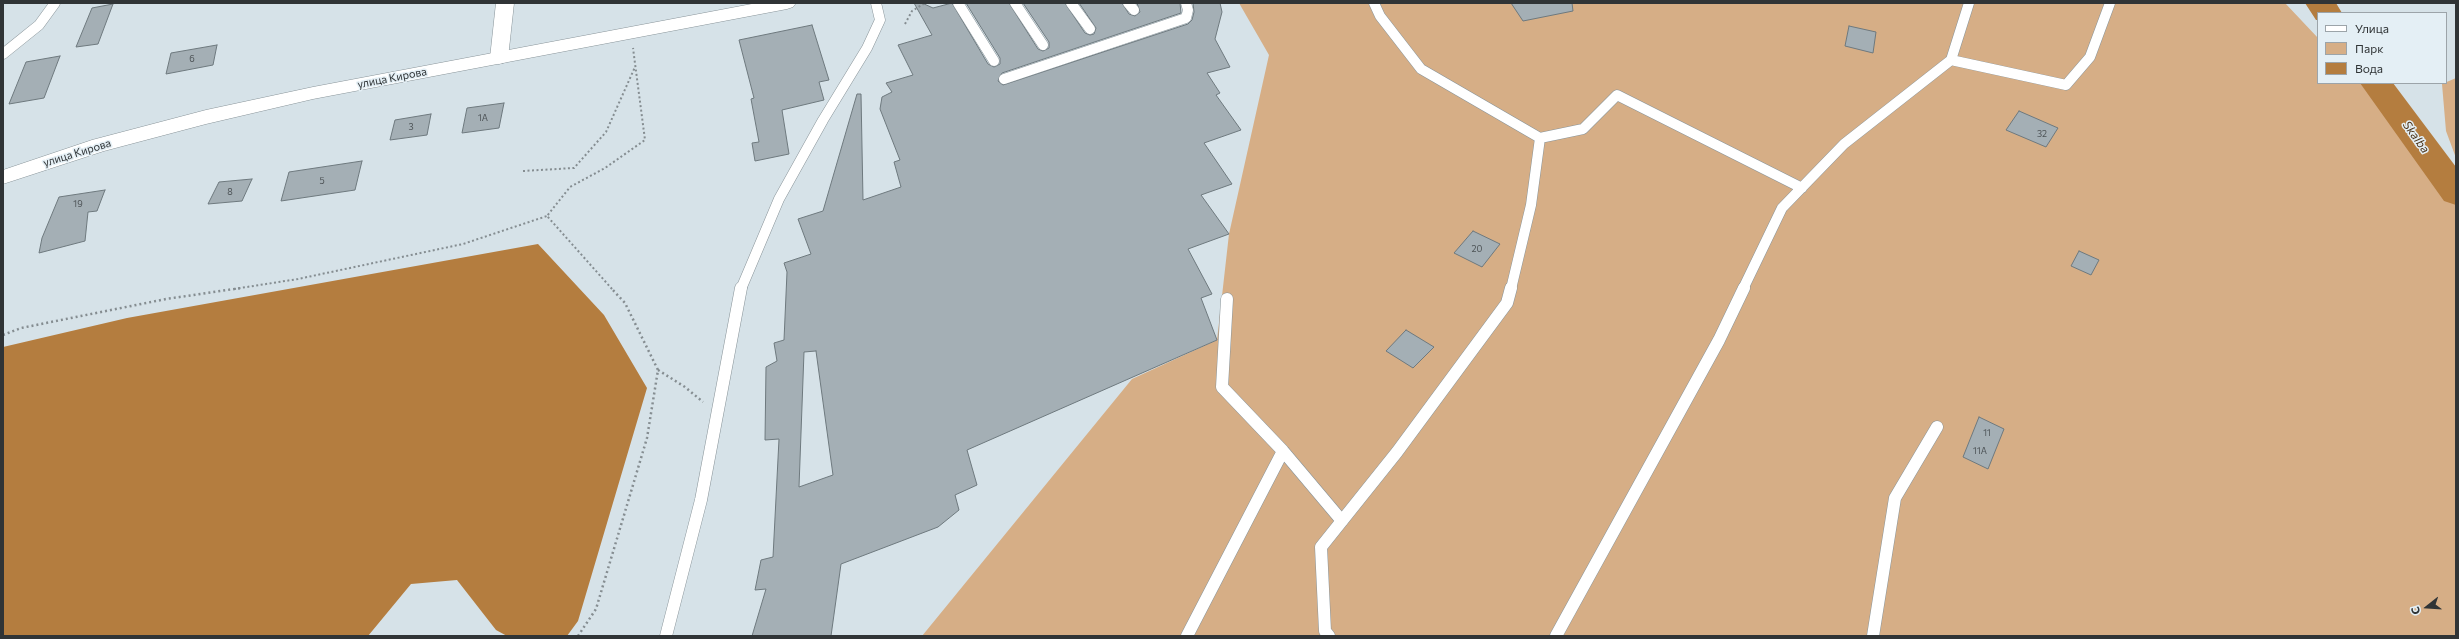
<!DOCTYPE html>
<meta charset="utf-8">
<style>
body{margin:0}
#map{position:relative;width:2459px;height:639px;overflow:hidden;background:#d6e2e8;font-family:Commissioner,sans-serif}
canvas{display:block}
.frame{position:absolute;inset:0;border:4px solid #303436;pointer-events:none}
.legend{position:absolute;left:2317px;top:12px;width:130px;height:72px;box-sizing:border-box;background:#e4eff5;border:1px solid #9ca4a9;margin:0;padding:5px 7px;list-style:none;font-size:12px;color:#303436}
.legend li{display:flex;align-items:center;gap:8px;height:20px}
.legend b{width:20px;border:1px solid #9ca4a9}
.north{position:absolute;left:2407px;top:587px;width:40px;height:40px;-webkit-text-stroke:3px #e4eff5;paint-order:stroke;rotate:253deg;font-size:11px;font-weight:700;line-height:16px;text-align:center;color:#303436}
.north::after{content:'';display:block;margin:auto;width:14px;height:18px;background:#303436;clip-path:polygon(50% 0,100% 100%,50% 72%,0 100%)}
</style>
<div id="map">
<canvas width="2459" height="639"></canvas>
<div class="frame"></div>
<ul class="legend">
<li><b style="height:5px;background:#fff"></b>Улица</li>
<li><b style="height:11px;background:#d6ae86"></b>Парк</li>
<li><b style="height:11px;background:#b47d3f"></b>Вода</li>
</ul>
<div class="north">С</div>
</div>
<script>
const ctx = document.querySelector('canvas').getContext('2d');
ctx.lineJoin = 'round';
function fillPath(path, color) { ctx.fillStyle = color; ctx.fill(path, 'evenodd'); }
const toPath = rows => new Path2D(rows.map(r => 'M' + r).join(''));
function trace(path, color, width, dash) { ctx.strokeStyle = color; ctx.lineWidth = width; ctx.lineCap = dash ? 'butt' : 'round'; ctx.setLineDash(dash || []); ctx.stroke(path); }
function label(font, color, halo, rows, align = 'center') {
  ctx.font = font + ' Commissioner,sans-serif'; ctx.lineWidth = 3; ctx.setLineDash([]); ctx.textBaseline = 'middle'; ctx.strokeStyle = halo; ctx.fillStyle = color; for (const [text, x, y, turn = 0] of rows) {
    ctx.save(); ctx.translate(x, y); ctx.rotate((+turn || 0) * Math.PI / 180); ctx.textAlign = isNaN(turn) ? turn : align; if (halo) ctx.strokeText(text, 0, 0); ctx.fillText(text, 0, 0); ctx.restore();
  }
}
fillPath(toPath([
 [1239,3,2285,3,2318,38,2318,83,2361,83,2423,147,2456,192,2456,636,922,636,1132,379,1217,340,1229,234,1269,55],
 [2456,78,2456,158,2446,131,2442,84]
]), '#d6ae86');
fillPath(toPath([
 [538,244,604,315,647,388,578,621,567,636,507,636,496,630,457,580,411,584,368,636,3,636,3,347,127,318]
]), '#b47d3f');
fillPath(toPath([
 [2305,3,2336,3,2342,13,2318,13,2318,20,2316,20,2305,3],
 [2360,83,2393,83,2456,167,2456,205,2444,201,2360,83]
]), '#b47d3f');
const building = toPath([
 [914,3,922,3,933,8,952,3,988,64,994,67,1000,64,1000,58,966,3,1009,3,1038,49,1043,51,1049,48,1049,42,1023,3,1065,3,1085,33,1090,35,1094,34,1096,28,1079,3,1122,3,1129,14,1135,16,1140,12,1137,3,1180,3,1181,13,1002,73,998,81,1003,85,1188,24,1192,20,1194,12,1193,3,1220,3,1222,12,1215,39,1230,67,1207,73,1220,93,1216,95,1241,130,1204,143,1232,184,1201,195,1229,234,1188,249,1212,294,1201,298,1217,340,967,450,977,485,955,495,959,510,938,527,841,564,831,636,752,636,766,589,755,590,761,560,773,557,779,439,765,440,766,367,777,361,774,343,784,340,787,272,784,263,811,254,798,219,823,211,857,94,861,94,863,200,901,187,894,162,900,160,880,109,882,97,892,92,886,83,913,75,898,45,932,35,914,3],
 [816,351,833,475,799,487,804,352,816,351],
 [1511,3,1572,3,1573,11,1523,21,1511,3],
 [113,4,98,44,76,47,92,8,113,4],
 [812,25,829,80,819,82,824,100,782,110,789,154,755,161,752,143,759,142,751,99,754,98,739,40,812,25],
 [1849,26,1876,32,1873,53,1845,46,1849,26],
 [217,45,213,65,166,74,171,53,217,45],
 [60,56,44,98,9,104,26,62,60,56],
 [504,103,499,128,462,133,467,108,504,103],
 [2019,111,2058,128,2046,147,2006,130,2019,111],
 [431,114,427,135,390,140,395,120,431,114],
 [362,161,355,190,281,201,289,172,362,161],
 [252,179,242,201,208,204,219,182,252,179],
 [105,190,97,211,88,212,85,241,39,253,42,238,59,197,105,190],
 [1473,231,1500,244,1482,267,1454,253,1473,231],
 [2079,251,2099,260,2091,275,2071,266,2079,251],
 [1406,330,1434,347,1413,368,1386,351,1406,330],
 [1979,417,2004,429,1988,469,1963,457,1979,417]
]);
fillPath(building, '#a4afb5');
trace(building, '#6e797e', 1);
const serviceFar1 = toPath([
 [958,3,994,61],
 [1015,3,1043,45],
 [1071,3,1090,29],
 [1128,3,1134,10],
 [1374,3,1380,16,1421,69,1540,138,1583,129,1617,95,1802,188],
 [3,54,39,25,55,3],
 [1951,60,2066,85,2090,57,2110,3],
 [1004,79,1186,18,1188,10,1186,3],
 [741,289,779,199,823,120,867,48,880,20,876,3],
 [1511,289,1531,205,1540,138],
 [1743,289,1782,208,1844,144,1951,60,1969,3]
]);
const service = toPath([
 [1227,299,1222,387,1283,451,1342,521],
 [666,636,701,500,741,288],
 [1187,636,1283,451],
 [1329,636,1325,631,1321,547,1397,452,1507,303,1511,288],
 [1556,636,1719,340,1744,288],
 [1873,636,1895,498,1937,427]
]);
const minor = toPath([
 [496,3,514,3,508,58,506,62,499,64,492,62,490,58,496,3]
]);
const tertiary = toPath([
 [757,3,796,3,793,7,787,9,313,99,206,124,104,151,3,184,3,170,92,140,206,110,313,87,757,3]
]);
trace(serviceFar1, '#899499', 11);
trace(service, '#899499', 13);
trace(minor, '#899499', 1);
trace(tertiary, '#899499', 1);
trace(toPath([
 [905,24,912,11,925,3],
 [523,171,574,168,606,132,635,67],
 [234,289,298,279,463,244,547,216],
 [612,289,547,216,570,187,605,168,645,140,633,48]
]), '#858d91', 2, [2, 2.5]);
trace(toPath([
 [3,335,21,328,166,299,241,288],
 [658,370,685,387,703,402],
 [578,636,596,609,647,438,658,370,625,303,611,288]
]), '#858d91', 2.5, [2, 3]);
trace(serviceFar1, '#fff', 10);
trace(service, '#fff', 12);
fillPath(minor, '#fff');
fillPath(tertiary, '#fff');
label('9px', '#4d5356', null, [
 ["6",192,59],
 ["1А",483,118],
 ["3",411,127],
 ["32",2042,134],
 ["5",322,181],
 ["8",230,192],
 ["19",78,204],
 ["20",1477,249],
 ["11",1987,433],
 ["11А",1980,451]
]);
label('11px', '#303436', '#e4eff5', [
 ["улица Кирова",392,78,-11],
 ["улица Кирова",77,153,-17]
]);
label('italic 12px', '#4c3419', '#e4eff5', [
 ["Skalba",2416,137,54]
]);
</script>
